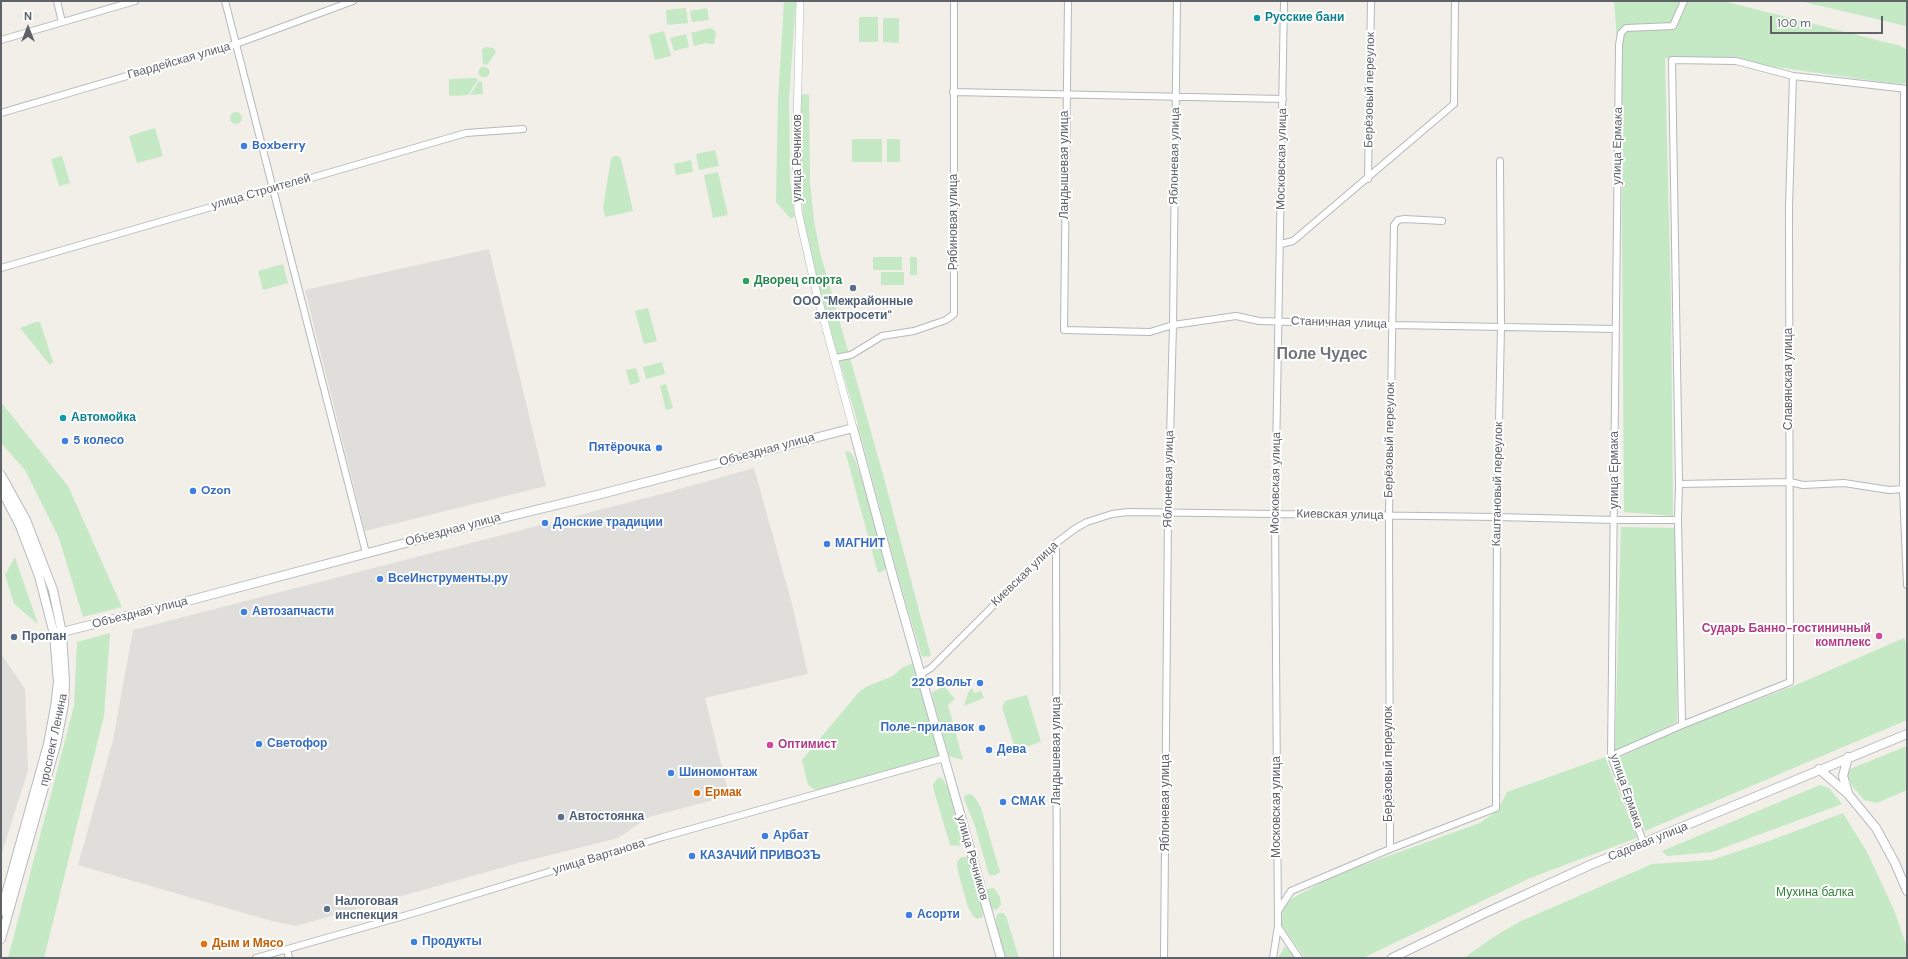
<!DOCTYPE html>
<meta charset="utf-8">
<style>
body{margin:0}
#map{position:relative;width:1908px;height:959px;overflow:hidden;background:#f1efe8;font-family:"DM Sans",sans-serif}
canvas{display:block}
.frame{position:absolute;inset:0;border:2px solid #5f6368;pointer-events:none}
.north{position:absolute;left:8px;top:8px;width:40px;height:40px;-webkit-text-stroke:3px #fff;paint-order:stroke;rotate:0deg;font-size:11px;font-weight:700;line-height:16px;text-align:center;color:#5f6368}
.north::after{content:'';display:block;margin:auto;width:14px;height:18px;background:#5f6368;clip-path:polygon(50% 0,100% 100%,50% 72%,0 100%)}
.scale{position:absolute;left:1770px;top:16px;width:113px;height:18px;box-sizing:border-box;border:2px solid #5f6368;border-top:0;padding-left:5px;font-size:12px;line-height:14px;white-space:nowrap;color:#5f6368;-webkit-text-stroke:3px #fff;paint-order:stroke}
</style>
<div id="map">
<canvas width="1908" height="959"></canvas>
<div class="frame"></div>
<div class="north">N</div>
<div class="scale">100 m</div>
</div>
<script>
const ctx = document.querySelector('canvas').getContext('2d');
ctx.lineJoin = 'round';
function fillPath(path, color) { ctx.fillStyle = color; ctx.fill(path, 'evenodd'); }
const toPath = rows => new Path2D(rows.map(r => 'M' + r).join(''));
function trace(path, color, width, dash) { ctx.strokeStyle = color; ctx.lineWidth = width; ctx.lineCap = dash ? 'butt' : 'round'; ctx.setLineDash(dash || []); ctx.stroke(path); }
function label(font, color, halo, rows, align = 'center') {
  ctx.font = font + ' "DM Sans",sans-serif'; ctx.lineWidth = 4; ctx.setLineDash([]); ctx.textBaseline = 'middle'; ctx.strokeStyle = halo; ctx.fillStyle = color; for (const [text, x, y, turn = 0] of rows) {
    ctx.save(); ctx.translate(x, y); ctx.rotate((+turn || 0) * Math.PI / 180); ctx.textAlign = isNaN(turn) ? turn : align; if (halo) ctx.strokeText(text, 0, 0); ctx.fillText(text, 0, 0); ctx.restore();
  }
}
fillPath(toPath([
 [489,249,546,486,365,531,305,290],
 [754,468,792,604,808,674,705,698,729,796,649,817,618,838,522,862,296,926,268,920,78,865,113,740,133,630,665,493],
 [1,654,25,689,28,770,1,856]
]), '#e0deda');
fillPath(toPath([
 [784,1,796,1,789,98,790,181,795,216,791,219,776,202,778,100],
 [1614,1,1723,1,1901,46,1907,50,1907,84,1889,83,1726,60,1665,58,1671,304,1673,516,1624,512,1621,92],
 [1800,1,1907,1,1907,26,1906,26],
 [686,8,688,23,667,25,666,10],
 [707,8,709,20,692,22,690,11],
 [859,17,878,17,878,42,859,42],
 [883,18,899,18,899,43,883,42],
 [710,28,714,30,716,34,714,44,705,43,694,46,691,33],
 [664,31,671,56,655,60,649,35],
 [686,34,689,47,674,51,670,38],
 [486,47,493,48,496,52,487,65,483,64,482,49],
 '478.5 72a5.5 5.5 0 1 1 11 0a5.5 5.5 0 1 1-11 0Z',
 [476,78,478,80,468,95,449,96,449,79],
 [479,81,482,82,483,94,470,95],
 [804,94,809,95,810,182,814,221,820,252,884,478,931,656,922,657,898,576,854,410,826,317,805,234,798,159,800,96],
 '230 118a6 6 0 1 1 12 0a6 6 0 1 1-12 0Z',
 [155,128,163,156,137,163,129,136],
 [852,139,882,139,882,162,852,162],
 [887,139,900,139,900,162,887,162],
 [715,150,719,166,699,170,696,154],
 [62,156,70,183,59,186,51,159],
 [614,156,618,156,621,159,633,211,605,217,603,208,611,159],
 [691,160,693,172,676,175,674,164],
 [718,172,728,215,713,218,704,175],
 [873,257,902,257,902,270,873,270],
 [910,257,917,257,917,275,910,275],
 [283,264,288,283,263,290,258,271],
 [881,272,904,272,904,285,881,285],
 [648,308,657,341,644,344,635,311],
 [36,322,40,322,53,362,50,365,20,328],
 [662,362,665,374,646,379,643,367],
 [636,368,640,382,630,385,626,370],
 [666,384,673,408,666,410,660,386],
 [1,402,68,486,122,607,83,617,59,538,25,470,1,443],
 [845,451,850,452,854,457,862,480,887,567,884,571,878,573],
 [1621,527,1676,528,1677,722,1615,751],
 [15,557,38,624,14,604,5,575],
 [110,633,104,716,44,958,8,958,74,706,77,642],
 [1904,638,1907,646,1907,720,1645,831,1618,758,1681,729,1796,685],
 [915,663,940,756,817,790,812,788,808,785,802,760,859,692,868,686,893,676,903,667],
 [945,687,955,699,948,705,963,760,949,756,933,699,932,692,941,688],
 [972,688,974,693,981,691,984,698,964,706,968,693],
 [1027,695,1041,742,1019,749,1014,745,1002,707,1005,701],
 [1907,746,1907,790,1877,803,1864,800,1853,787,1845,771],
 [1605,757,1637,838,1530,878,1363,958,1305,958,1281,924,1283,909,1291,899,1326,880,1363,865,1480,823,1497,811,1507,792],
 [938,778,942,778,949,790,961,833,963,843,959,846,950,845,934,791,933,784],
 [1820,785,1829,788,1842,804,1712,852,1667,856,1662,851],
 [971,794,976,799,981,808,1000,872,995,875,989,875,974,823,964,799,965,795],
 [1843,813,1867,852,1894,910,1907,947,1907,958,1464,958,1492,938,1519,922,1652,864,1712,860,1769,841],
 [961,857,966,857,969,860,981,900,983,917,977,919,974,917,968,907,958,872,957,862],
 [994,888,1000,897,1001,905,996,910,989,908,986,892,987,889],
 [998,913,1003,913,1006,916,1019,958,1005,958,996,925,996,918],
 [1285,946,1296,958,1278,958]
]), '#c5e8c5');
const minor = toPath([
 [57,1,62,22],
 [225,1,366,553],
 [1068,1,1064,330,1150,332,1173,325,1236,316,1259,321,1393,325,1616,329],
 [1284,1,1275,514,1278,927,1299,958],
 [1,40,135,1],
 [1904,89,1903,489,1907,585],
 [953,92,1283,99],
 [1,113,236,44,353,1],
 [1368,179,1371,1],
 [1281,244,1293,241,1454,104,1455,1],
 [1,268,466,133,523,129],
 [835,358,851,355,882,336,914,331,946,320,954,314,954,1],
 [1679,484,1790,482,1803,485,1844,483,1889,490,1903,489],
 [1056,543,1057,958],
 [921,674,931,668,1056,543,1076,528,1087,522,1112,514,1128,512,1497,517,1615,520,1678,520],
 [1682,725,1678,520,1679,484,1672,60,1736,61,1793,76,1907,89],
 [1611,756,1682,725,1790,682,1789,207,1793,76],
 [1644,844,1611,756,1619,45,1621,33,1626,28,1673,26,1684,1],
 [1390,849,1389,516,1394,225,1398,220,1405,219,1442,221],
 [1278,911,1291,891,1390,849,1496,808,1497,517,1501,327,1500,161],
 [287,950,289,958],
 [256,958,414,913,663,837,944,758],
 [1164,958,1168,513,1173,325,1177,1],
 [1273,958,1278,926]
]);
const tertiary = toPath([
 [800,1,796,158,798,211,816,291,853,428]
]);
const secondary = toPath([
 [1,475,26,520,53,590,62,633,65,682,64,704,56,745,1,939],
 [1,489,20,526,39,576,54,634,58,682,55,707,48,744,1,912],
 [54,634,191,600,462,528,601,494,853,428,893,577,1001,958],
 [1848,757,1843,776,1848,793],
 [1819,769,1848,794,1876,828,1895,863,1907,891],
 [1392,958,1483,914,1590,865,1907,734]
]);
trace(minor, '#b5b8bc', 8);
trace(tertiary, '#b5b8bc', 8);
trace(secondary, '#b6babf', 10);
trace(minor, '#fff', 6);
trace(tertiary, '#fff', 7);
trace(secondary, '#fff', 8);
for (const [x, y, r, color] of [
 [1257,18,4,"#0f9aa8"],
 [244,146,4,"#3f7fe0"],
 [746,281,4,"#2e9e5b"],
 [853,288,4,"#5c6f8a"],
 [63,418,4,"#0f9aa8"],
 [65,441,4,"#3f7fe0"],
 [659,448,4,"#3f7fe0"],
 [193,491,4,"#3f7fe0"],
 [545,523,4,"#3f7fe0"],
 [827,544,4,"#3f7fe0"],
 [380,579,4,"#3f7fe0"],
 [244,612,4,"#3f7fe0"],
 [1879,636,4,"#d1479c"],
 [14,637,4,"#5c6f8a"],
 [980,683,4,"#3f7fe0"],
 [982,728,4,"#3f7fe0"],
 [259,744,4,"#3f7fe0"],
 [770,745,4,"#d1479c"],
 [989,750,4,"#3f7fe0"],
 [671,773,4,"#3f7fe0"],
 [697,793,4,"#e8710a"],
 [1003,802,4,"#3f7fe0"],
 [561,817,4,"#5c6f8a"],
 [765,836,4,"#3f7fe0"],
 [692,856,4,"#3f7fe0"],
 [327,909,4,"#5c6f8a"],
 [909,915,4,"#3f7fe0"],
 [414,942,4,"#3f7fe0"],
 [204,944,4,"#e8710a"]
]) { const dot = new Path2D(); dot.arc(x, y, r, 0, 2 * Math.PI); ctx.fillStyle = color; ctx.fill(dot); trace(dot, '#fff', 1.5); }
label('bold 12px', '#0d838f', '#fff', [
 ["Русские бани",1265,18],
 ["Автомойка",71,418]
], 'left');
label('12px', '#5f6368', '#fff', [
 ["Гвардейская улица",179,61,-16],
 ["Берёзовый переулок",1370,90,-89],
 ["улица Ермака",1618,146,-89],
 ["Яблоневая улица",1175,156,-89],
 ["улица Речников",798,158,-90],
 ["Московская улица",1282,159,-89],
 ["Ландышевая улица",1065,165,-90],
 ["улица Строителей",261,192,-16],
 ["Рябиновая улица",954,222,-90],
 ["Станичная улица",1339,323,2],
 ["Славянская улица",1789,379,-90],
 ["Берёзовый переулок",1390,440,-89],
 ["Объездная улица",767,450,-15],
 ["улица Ермака",1615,470,-90],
 ["Яблоневая улица",1169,479,-89],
 ["Московская улица",1276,483,-89],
 ["Каштановый переулок",1498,484,-89],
 ["Киевская улица",1340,515,1],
 ["Объездная улица",453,530,-15],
 ["Киевская улица",1025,574,-44],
 ["Объездная улица",140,613,-14],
 ["проспект Ленина",54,740,-78],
 ["Ландышевая улица",1057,751,-90],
 ["Берёзовый переулок",1389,764,-90],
 ["улица Ермака",1626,791,71],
 ["Яблоневая улица",1166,803,-90],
 ["Московская улица",1277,807,-90],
 ["Садовая улица",1648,842,-22],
 ["улица Вартанова",599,857,-17],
 ["улица Речников",972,858,74]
]);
label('bold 12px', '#366cbe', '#fff', [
 ["Boxberry",252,146],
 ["5 колесо",73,441],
 ["Пятёрочка",651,448,"right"],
 ["Ozon",201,491],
 ["Донские традиции",553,523],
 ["МАГНИТ",835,544],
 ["ВсеИнструменты.ру",388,579],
 ["Автозапчасти",252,612],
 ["220 Вольт",972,683,"right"],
 ["Поле-прилавок",974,728,"right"],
 ["Светофор",267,744],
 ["Дева",997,750],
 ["Шиномонтаж",679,773],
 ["СМАК",1011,802],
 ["Арбат",773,836],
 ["КАЗАЧИЙ ПРИВОЗЪ",700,856],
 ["Асорти",917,915],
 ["Продукты",422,942]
], 'left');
label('bold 12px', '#27864d', '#fff', [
 ["Дворец спорта",754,281]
], 'left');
label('bold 12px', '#4e5e75', '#fff', [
 ["ООО \"Межрайонные",853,302,"center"],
 ["электросети\"",853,316,"center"],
 ["Пропан",22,637],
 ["Автостоянка",569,817],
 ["Налоговая",335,902],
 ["инспекция",335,916]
], 'left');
label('bold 12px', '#b23c85', '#fff', [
 ["Сударь Банно-гостиничный",1871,629],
 ["комплекс",1871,643],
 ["Оптимист",778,745,"left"]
], 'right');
label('bold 12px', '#c56008', '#fff', [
 ["Ермак",705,793],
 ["Дым и Мясо",212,944]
], 'left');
label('12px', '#348238', '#fff', [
 ["Мухина балка",1815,893]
]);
label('bold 16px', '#70757a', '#fff', [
 ["Поле Чудес",1322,355]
]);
</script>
